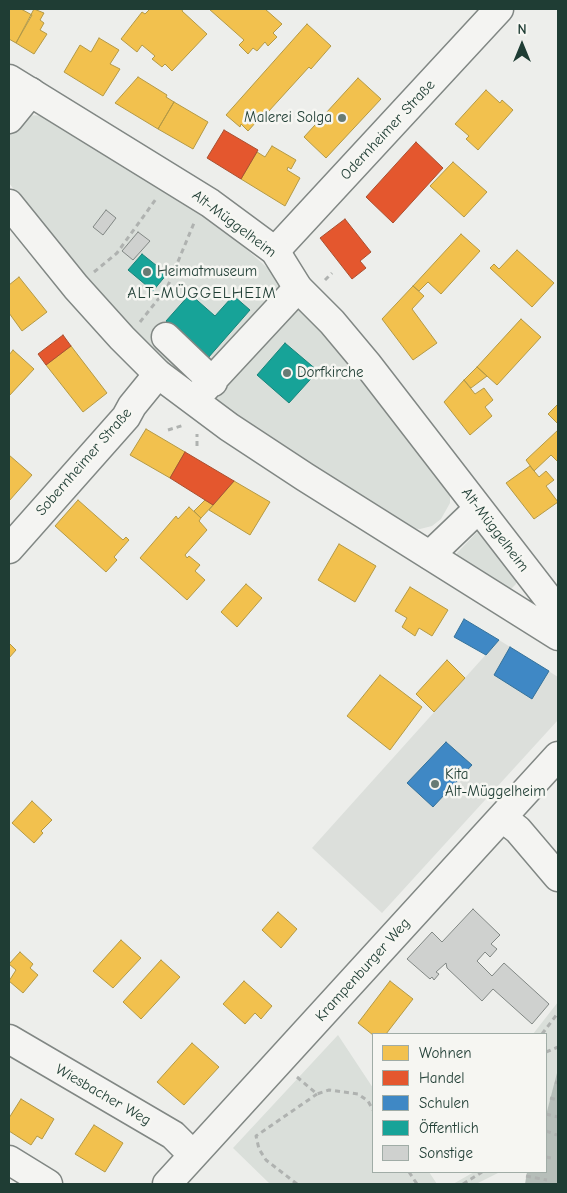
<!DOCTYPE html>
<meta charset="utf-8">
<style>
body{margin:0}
#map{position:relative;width:567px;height:1193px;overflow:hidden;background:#edeeeb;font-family:"Comic Neue",sans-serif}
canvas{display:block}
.frame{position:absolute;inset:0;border:10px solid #1f3d34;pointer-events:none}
.legend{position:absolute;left:372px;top:1033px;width:175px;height:140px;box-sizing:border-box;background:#f6f6f2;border:1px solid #a0aca6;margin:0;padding:6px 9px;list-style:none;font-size:15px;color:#1f3d34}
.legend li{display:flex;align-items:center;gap:10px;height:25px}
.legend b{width:25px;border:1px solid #a0aca6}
.north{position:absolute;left:497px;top:20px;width:50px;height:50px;-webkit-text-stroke:4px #f6f6f2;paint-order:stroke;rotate:0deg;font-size:14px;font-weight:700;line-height:20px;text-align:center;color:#1f3d34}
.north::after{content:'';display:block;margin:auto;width:18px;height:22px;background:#1f3d34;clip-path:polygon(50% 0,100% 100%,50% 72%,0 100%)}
</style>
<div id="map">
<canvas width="567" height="1193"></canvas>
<div class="frame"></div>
<ul class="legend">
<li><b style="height:14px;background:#f2c14e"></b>Wohnen</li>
<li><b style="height:14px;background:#e4572e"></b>Handel</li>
<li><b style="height:14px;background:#3f88c5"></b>Schulen</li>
<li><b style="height:14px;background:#17a398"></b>Öffentlich</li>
<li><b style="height:14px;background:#cfd1cf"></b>Sonstige</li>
</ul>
<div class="north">N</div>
</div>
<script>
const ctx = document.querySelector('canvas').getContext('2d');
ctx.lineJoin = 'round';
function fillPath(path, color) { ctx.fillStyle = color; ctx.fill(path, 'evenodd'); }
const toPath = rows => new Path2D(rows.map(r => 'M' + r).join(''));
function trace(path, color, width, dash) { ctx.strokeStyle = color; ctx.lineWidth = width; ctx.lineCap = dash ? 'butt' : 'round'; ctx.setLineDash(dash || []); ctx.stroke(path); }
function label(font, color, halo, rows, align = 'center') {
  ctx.font = font + ' "Comic Neue",sans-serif'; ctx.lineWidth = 5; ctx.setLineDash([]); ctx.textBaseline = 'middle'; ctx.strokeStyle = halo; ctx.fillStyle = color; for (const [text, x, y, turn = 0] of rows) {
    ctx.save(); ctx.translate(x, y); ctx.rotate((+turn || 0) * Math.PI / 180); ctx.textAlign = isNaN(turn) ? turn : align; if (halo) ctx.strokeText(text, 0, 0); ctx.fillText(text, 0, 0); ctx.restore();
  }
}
fillPath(toPath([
 [499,640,558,677,558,720,382,913,312,848]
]), '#dcdfdb');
fillPath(toPath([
 [27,115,48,116,172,191,233,237,304,301,450,488,450,503,441,519,432,526,420,529,409,528,204,397,105,307,9,183,9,130],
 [480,529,517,573,516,584,512,588,508,589,457,558,457,553],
 [558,1002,558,1073,546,1115,546,1034,533,1034],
 [338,1035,373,1088,373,1172,429,1172,437,1184,270,1184,233,1148],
 [474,1172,500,1172,476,1184,453,1184]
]), '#dadfda');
fillPath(toPath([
 [557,1073,558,1184,525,1184,527,1172,546,1172,546,1115]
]), '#b6beb9');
const homes = toPath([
 [9,9,21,9,32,15,16,43,9,39,9,9],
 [34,9,44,13,40,20,44,23,40,30,47,34,34,54,16,43,34,9],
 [150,9,183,9,182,11,207,34,172,71,165,64,162,67,152,59,155,56,142,45,137,52,121,39,142,12,145,14,150,9],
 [209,9,265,9,282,24,273,33,277,37,268,46,265,42,257,51,253,48,248,54,239,45,244,40,209,9],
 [307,24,331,46,311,69,309,67,258,123,257,121,248,131,241,124,240,127,226,115,307,24],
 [99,38,119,50,110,64,120,69,103,96,64,72,80,45,91,52,99,38],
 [138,77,167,95,166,97,174,102,158,129,115,103,138,77],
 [358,78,381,99,326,158,304,137,358,78],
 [486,90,500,103,502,100,513,110,478,150,466,139,469,136,455,124,486,90],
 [174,102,208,122,193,149,158,129,174,102],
 [272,146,296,160,291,169,288,167,287,170,300,178,285,206,241,179,257,152,265,157,272,146],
 [453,162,487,192,464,217,430,186,453,162],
 [461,234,480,251,441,294,428,282,419,291,413,286,461,234],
 [517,250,554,283,532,307,490,268,494,264,499,269,517,250],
 [19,277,47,312,22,331,9,313,9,285,19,277],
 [413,286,424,296,412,309,437,343,413,360,382,319,413,286],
 [521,319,541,337,497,385,477,367,521,319],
 [71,346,107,393,83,412,46,365,71,346],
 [13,350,34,369,9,396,9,355,13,350],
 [477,367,487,376,471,388,464,380,477,367],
 [464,380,475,394,484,388,493,400,485,407,492,416,470,435,444,402,464,380],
 [558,404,558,424,548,414,558,404],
 [146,429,185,452,170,478,130,455,146,429],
 [558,430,558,462,551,455,534,471,526,460,558,430],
 [9,455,32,475,9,501,9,455],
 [530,466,539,477,546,471,554,480,546,486,558,502,534,519,506,483,530,466],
 [234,481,270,502,250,535,209,510,234,481],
 [78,500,123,540,126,537,129,540,114,557,117,560,106,572,55,526,78,500],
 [205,500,213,505,201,518,194,511,205,500],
 [189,507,201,518,199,521,207,530,185,555,187,558,189,556,200,565,195,571,205,580,187,600,140,558,176,516,178,519,189,507],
 [339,544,376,566,355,602,318,580,339,544],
 [246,584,262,598,237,627,221,612,246,584],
 [410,587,448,610,432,636,419,628,415,636,402,627,407,618,395,611,410,587],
 [9,643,16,650,9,658,9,643],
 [447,660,465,678,434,712,416,694,447,660],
 [380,675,422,707,390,750,347,716,380,675],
 [32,801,52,820,41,831,43,833,34,843,12,823,32,801],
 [278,912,297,929,281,948,262,930,278,912],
 [121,940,141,958,113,988,93,971,121,940],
 [20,952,33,964,30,968,38,975,23,993,9,981,16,970,9,964,20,952],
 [161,960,180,977,141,1019,123,1002,161,960],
 [244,981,272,1006,261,1019,255,1013,245,1024,223,1004,244,981],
 [390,981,413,999,386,1034,373,1035,358,1023,390,981],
 [192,1043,219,1067,184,1105,157,1082,192,1043],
 [21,1099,54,1119,42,1139,37,1136,31,1145,9,1131,9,1118,21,1099],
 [94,1125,123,1143,105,1172,75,1154,94,1125]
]);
fillPath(homes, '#f2c14e');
trace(homes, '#b39946', 1);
const shops = toPath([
 [224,130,258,150,241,179,207,158,224,130],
 [416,142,443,168,393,223,366,197,416,142],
 [345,219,371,252,360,261,366,268,352,279,320,238,345,219],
 [63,335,71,346,46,365,38,354,63,335],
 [185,452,234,481,213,505,170,478,185,452]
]);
fillPath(shops, '#e4572e');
trace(shops, '#a94f30', 1);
const schools = toPath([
 [464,619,499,640,486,655,454,637,464,619],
 [510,647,549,671,532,699,494,675,510,647],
 [446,742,472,765,433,807,407,783,446,742]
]);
fillPath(schools, '#3f88c5');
trace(schools, '#35729a', 1);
const public = toPath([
 [142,254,167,274,153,291,128,270,142,254],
 [190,294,215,316,232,297,233,299,235,297,250,310,208,358,166,321,190,294],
 [285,343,318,371,289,403,257,375,285,343]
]);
fillPath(public, '#17a398');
trace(public, '#19847a', 1);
const building = toPath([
 [106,210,116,218,103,235,93,227,106,210],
 [138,232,150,241,133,260,122,251,138,232],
 [473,909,500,935,491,944,497,949,490,957,485,952,477,961,492,976,504,963,549,1004,532,1024,493,989,482,1001,447,968,446,963,436,972,439,974,434,980,432,977,430,979,407,959,432,932,442,942,473,909]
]);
fillPath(building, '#cfd1cf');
trace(building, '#818784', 1);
const minor = toPath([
 [9,119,31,92],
 [275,251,499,9],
 [166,337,213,382],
 [194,400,298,288],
 [9,549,126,417,132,406,158,374],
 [430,555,478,509],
 [503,818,518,830,558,877],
 [9,1039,173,1135,193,1155],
 [9,1160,48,1184],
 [167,1184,558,756]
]);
const major = toPath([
 [9,79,210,203,275,251,298,288,332,322,368,365,558,611],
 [9,204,76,287,122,338,158,374,229,427,305,477,558,636]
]);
trace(minor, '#818784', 31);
trace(major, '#818784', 31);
trace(toPath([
 [94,272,117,253,156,199],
 [325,280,332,273],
 [140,322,167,288,194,223],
 [168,430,184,425],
 [197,446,197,434],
 [542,1034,558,1013],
 [546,1052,558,1047],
 [297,1077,317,1094,329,1090,358,1094,368,1101,373,1110],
 [555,1082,558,1083],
 [550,1098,558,1100],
 [546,1114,558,1117],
 [546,1131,557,1135],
 [546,1157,551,1158],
 [409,1172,417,1184],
 [526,1176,547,1180],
 [297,1184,266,1160,259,1149,256,1136,317,1094],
 [463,1184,482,1172]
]), '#afb2b0', 3, [5, 4]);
trace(minor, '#f4f4f2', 28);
trace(major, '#f4f4f2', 28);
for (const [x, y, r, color] of [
 [342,118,5,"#677b74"],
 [147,272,5,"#677b74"],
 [287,373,5,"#677b74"],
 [435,784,5,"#677b74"]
]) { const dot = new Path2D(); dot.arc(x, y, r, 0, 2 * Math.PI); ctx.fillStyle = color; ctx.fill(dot); trace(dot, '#f6f6f2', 2); }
label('15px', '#1f3d34', '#f6f6f2', [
 ["Malerei Solga",332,118,"right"],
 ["Heimatmuseum",157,272],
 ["Dorfkirche",297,373],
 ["Kita",445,775],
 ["Alt-Müggelheim",445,792]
], 'left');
label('15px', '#1f3d34', '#f6f6f2', [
 ["Odernheimer Straße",388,130,-47],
 ["Alt-Müggelheim",234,224,37],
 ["Sobernheimer Straße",84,462,-49],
 ["Alt-Müggelheim",495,530,53],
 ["Krampenburger Weg",363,970,-48],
 ["Wiesbacher Weg",103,1095,30]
]);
ctx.letterSpacing = '1px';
label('16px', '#1f3d34', '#f6f6f2', [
 ["ALT-MÜGGELHEIM",202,293]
]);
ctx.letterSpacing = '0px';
</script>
